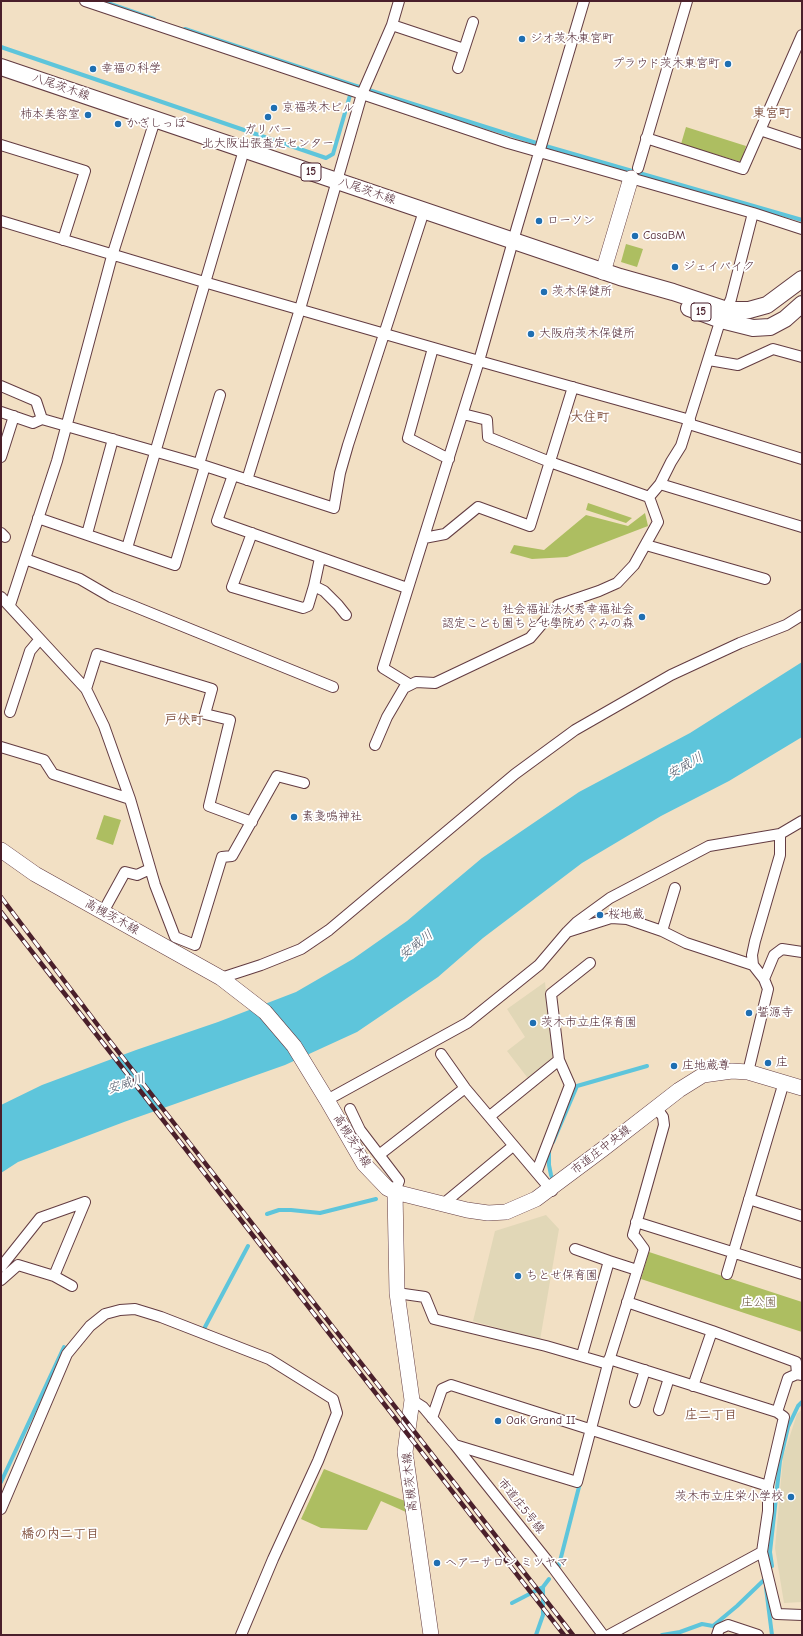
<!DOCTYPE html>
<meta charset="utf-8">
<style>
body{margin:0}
#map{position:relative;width:803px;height:1636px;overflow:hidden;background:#f2e0c4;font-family:"Comic Neue",sans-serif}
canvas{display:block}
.frame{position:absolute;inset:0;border:2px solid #4a1f2b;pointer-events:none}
</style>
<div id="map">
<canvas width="803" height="1636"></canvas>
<div class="frame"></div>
</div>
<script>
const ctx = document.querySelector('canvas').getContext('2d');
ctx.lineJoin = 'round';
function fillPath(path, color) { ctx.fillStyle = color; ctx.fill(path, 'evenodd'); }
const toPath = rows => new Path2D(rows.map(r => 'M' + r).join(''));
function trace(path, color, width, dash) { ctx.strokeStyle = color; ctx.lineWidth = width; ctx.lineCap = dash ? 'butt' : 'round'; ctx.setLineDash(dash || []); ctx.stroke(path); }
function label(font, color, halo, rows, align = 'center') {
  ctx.font = font + ' "Comic Neue","Klee One",sans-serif'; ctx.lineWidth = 3.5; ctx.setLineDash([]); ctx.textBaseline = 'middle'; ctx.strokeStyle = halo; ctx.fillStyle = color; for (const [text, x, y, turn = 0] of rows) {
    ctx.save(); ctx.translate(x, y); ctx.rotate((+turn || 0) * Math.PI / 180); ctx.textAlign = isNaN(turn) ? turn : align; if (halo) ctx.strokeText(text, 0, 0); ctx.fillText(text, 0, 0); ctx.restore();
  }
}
fillPath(toPath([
 [545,982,553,1060,530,1081,507,1051,525,1037,507,1009],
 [546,1215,559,1229,540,1340,473,1321,495,1231],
 [802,1409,802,1602,784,1603,775,1548,783,1457,797,1414]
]), '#e1d7b7');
fillPath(toPath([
 [686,127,746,146,741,162,681,144],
 [626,244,643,249,637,267,621,262],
 [588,503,632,518,626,523,586,510],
 [645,513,648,526,567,557,532,559,510,553,514,545,544,550,586,515,628,526],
 [104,815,121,820,113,845,96,839],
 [649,1252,802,1302,802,1332,641,1279],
 [324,1469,405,1501,406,1512,381,1501,367,1530,321,1528,301,1519]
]), '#adbe61');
fillPath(toPath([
 [802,662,802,737,729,781,661,816,582,863,483,938,438,977,357,1032,285,1065,124,1122,18,1162,1,1173,1,1105,42,1085,136,1050,218,1022,296,992,353,959,407,921,482,858,579,792,690,733]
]), '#5ec5db');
trace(toPath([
 [102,1,154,19],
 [185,29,353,85],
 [1,47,326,158,333,154,353,85,549,147,802,220],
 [553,1142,577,1086,647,1066],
 [549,1152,549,1165,551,1175,554,1182],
 [267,1214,279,1210,291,1210,320,1213,376,1199],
 [205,1327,248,1246],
 [1,1482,64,1347],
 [772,1566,770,1552,780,1461,788,1427,798,1406,802,1402],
 [558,1569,580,1483],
 [766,1588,772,1635],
 [512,1603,543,1587],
 [536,1635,543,1615,543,1587,549,1579],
 [662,1635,680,1632,702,1624,713,1626,737,1606,765,1579]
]), '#5ec5db', 4);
const street = toPath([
 [85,1,508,143,753,213,802,229],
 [392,25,464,49],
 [458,68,473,22],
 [760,130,802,144],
 [646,138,743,169,802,35],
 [1,145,85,171,63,240],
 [638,168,687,1],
 [1,221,204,282,479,361,690,420],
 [433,348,408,438,449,459],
 [709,360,738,365,773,349,802,357],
 [1,386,36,401,42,419],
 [1,412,33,423,42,419,199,464,334,508,340,473,348,445,424,211],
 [463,414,487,420,488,437,550,462,649,497],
 [689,424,802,459],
 [1,457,14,416],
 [199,464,220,395],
 [233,475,217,521,407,588],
 [247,480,300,309,362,94,392,25,399,1],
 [660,484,802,527],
 [38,518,175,565,205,466],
 [1,533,5,537],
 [252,533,232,587,303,608,308,606,314,586],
 [87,534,113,439],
 [424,538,445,534,478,507,530,526,573,387],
 [646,545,765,579],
 [127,548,244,150],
 [320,558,314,586,324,591,338,605,346,615],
 [25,559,80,579,111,597,333,687],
 [1,597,86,689,104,726,130,799,155,885,175,937,195,945,222,857,232,856,277,776,304,783],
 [10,605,57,461,112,256,155,120],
 [409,684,383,668,479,361,517,227,584,1],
 [86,689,97,654,212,689,205,714,230,720,209,806,252,822],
 [10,712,30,651,40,639],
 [375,745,387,717,404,688,416,682,435,683,530,638,558,605,599,591,617,583,634,565,658,522,649,497,660,484,671,462,681,446,718,328,731,299,753,213],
 [1,747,44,760,53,774,130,799],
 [103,912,125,872,137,875,150,869],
 [568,931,577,922,610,898,709,846,780,834],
 [662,931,675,888],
 [753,965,752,955,755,941,780,855,780,834,802,821],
 [221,978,261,965,301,949,329,930,515,774,575,730,671,675,740,643,786,625,802,615],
 [764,979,774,955,782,949,802,952],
 [441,1054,465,1088,552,1191],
 [559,1060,551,994,590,963],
 [327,1100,467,1023,539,965,567,932,611,918,627,919,662,931,686,943,753,965,764,979,768,989,748,1072],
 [350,1109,360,1130,399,1181,395,1192],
 [490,1116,559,1060,570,1085,537,1171],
 [379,1155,465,1088],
 [749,1199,802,1216],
 [443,1204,513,1146],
 [636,1222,802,1274],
 [575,1249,609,1261],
 [1,1267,40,1218,85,1202],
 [727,1274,784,1082],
 [54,1276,85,1202],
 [1,1280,18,1265,54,1276,72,1286],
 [397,1293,425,1297,434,1319,546,1346,608,1364],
 [627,1302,712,1331,796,1362,797,1374],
 [582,1355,609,1261,637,1270],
 [609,1359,777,1412,784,1417,768,1486,768,1511,762,1552,777,1614,802,1615],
 [693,1386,712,1331],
 [412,1400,423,1407,455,1445,554,1569,603,1635],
 [635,1402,645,1370],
 [659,1410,669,1378],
 [777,1412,788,1378,797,1374,802,1375],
 [432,1418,442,1389,451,1385,768,1486],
 [455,1445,577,1482,608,1364,644,1249,636,1238,633,1235,664,1125,663,1117,656,1107],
 [1,1509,67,1354,90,1326,105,1314,120,1310,135,1309,161,1317,269,1359,333,1399,337,1413,318,1461,273,1559,241,1635],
 [609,1635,762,1552],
 [717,1635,719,1629,728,1625,758,1635]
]);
const secondary = toPath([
 [603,272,631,178],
 [1,850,35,874,221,978,265,1012,294,1046,327,1100,364,1164,387,1188,395,1192,467,1210,488,1213,506,1212,536,1199,603,1149,679,1090,703,1075,732,1071,748,1072,802,1088],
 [395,1192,397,1293,412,1400,405,1452,431,1635]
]);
const primary = toPath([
 [1,67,620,277,673,292,727,310,749,310,767,305,802,279],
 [689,308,721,320,753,328,770,327,785,319,802,304]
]);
trace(street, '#633c42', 12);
trace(secondary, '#633c42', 16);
trace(primary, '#633c42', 18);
trace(street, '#fff', 10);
trace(secondary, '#fff', 15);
trace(primary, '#fff', 16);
const rail = toPath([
 [1,897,106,1036,573,1635],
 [1,912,564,1635]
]);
trace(rail, '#4a1f2b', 4.5);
trace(rail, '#fff', 3, [9]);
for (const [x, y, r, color] of [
 [522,39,4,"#1f6fb2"],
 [728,64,4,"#1f6fb2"],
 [93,69,4,"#1f6fb2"],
 [274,108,4,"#1f6fb2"],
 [88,115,4,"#1f6fb2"],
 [268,117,4,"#1f6fb2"],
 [118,124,4,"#1f6fb2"],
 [539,221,4,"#1f6fb2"],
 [635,236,4,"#1f6fb2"],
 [675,267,4,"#1f6fb2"],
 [544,292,4,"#1f6fb2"],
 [531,334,4,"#1f6fb2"],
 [642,617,4,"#1f6fb2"],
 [294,817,4,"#1f6fb2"],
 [600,915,4,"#1f6fb2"],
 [749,1013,4,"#1f6fb2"],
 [533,1023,4,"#1f6fb2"],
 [768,1063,4,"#1f6fb2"],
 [674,1066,4,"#1f6fb2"],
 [518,1276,4,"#1f6fb2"],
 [498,1421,4,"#1f6fb2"],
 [791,1497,4,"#1f6fb2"],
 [437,1563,4,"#1f6fb2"]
]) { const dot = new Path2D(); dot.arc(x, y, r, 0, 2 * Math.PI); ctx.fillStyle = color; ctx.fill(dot); trace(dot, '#fff', 1.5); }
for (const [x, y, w] of [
 [311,172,20],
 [701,312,20]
]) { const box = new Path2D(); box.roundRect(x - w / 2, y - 9, w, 18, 3); ctx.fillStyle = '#fff'; ctx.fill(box); trace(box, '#4a1f2b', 1); }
label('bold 11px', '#4a1f2b', null, [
 ["15",311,172],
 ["15",701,312]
]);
label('12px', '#4a1f2b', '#fff', [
 ["ジオ茨木東宮町",530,39],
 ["プラウド茨木東宮町",720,64,"right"],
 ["幸福の科学",101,69],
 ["京福茨木ビル",282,108],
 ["柿本美容室",80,115,"right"],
 ["かぎしっぽ",126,124],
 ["ガリバー",268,130,"center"],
 ["北大阪出張査定センター",268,144,"center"],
 ["ローソン",547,221],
 ["CasaBM",643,236],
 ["ジェイバイク",683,267],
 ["茨木保健所",552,292],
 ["大阪府茨木保健所",539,334],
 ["社会福祉法人秀幸福祉会",634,610,"right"],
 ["認定こども園ちとせ學院めぐみの森",634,624,"right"],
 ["素戔嗚神社",302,817],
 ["桜地蔵",608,915],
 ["誓源寺",757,1013],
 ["茨木市立庄保育園",541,1023],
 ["庄",776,1063],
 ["庄地蔵尊",682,1066],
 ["ちとせ保育園",526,1276],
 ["Oak Grand II",506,1421],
 ["茨木市立庄栄小学校",783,1497,"right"],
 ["ヘアーサロン ミツヤマ",445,1563]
], 'left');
label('12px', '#4a1f2b', '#fff', [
 ["八尾茨木線",61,87,19],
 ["八尾茨木線",367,191,19],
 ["高槻茨木線",112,917,29],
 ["高槻茨木線",352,1141,58],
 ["市道庄中央線",601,1150,-38],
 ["高槻茨木線",410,1482,-96],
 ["市道庄5号線",521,1506,51]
]);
label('12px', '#6d573e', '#fff', [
 ["庄公園",759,1303]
]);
label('bold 13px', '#815241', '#fff', [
 ["東宮町",772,113],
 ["大住町",590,417],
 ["戸伏町",184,720],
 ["庄二丁目",711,1415],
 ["橋の内二丁目",60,1534]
]);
label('italic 13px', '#515969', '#fff', [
 ["安威川",685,766,-30],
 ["安威川",416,945,-38],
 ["安威川",126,1084,-17]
]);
</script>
